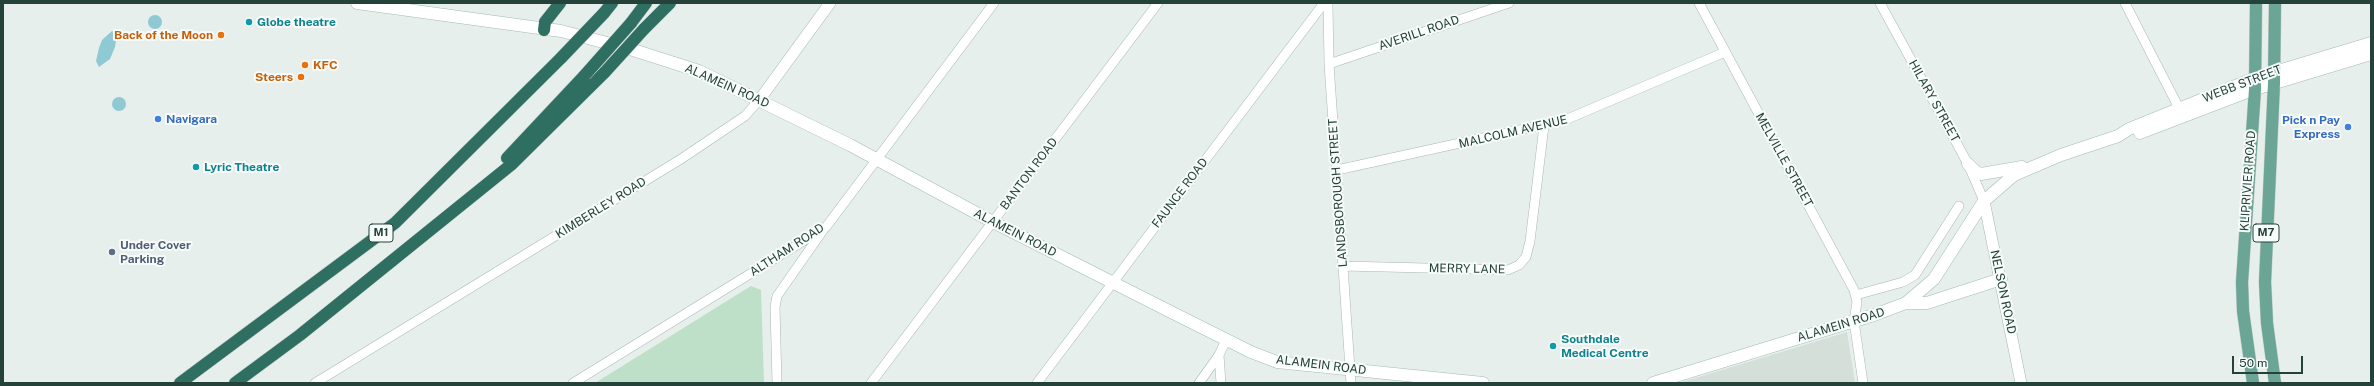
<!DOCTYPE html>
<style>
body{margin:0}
#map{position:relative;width:2374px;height:386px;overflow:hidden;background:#e6efeb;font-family:"Public Sans",sans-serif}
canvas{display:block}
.frame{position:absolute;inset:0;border:4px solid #24423a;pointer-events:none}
.scale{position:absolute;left:2232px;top:356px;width:71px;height:18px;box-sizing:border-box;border:2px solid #24423a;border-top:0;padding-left:5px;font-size:12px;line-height:14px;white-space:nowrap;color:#24423a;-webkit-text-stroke:3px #f7fbf9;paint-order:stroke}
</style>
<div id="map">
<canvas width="2374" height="386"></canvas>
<div class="frame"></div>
<div class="scale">50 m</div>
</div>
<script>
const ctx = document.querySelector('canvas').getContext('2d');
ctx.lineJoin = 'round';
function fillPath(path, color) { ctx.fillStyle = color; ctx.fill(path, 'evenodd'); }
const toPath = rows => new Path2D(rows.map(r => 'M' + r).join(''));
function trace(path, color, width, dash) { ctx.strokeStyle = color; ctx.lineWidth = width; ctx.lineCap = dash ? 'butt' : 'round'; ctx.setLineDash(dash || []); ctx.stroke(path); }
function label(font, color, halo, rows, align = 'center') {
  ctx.font = font + ' "Public Sans",sans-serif'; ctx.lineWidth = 4; ctx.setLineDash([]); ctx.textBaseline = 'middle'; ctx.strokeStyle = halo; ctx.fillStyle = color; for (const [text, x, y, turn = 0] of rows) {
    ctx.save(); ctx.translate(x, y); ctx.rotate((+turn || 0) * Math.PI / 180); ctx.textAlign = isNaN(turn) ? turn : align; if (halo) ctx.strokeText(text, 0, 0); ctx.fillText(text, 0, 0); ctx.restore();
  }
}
fillPath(toPath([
 [1847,332,1855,383,1679,383]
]), '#d4dfda');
fillPath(toPath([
 [751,286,761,290,764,383,595,383]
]), '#bfe0c8');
fillPath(toPath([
 '148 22a7 7 0 1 1 14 0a7 7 0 1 1-14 0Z',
 [112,31,117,34,115,47,110,59,99,67,96,61,99,48,102,40],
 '112 104a7 7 0 1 1 14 0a7 7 0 1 1-14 0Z'
]), '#8ec9d4');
const minor = toPath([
 [1328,3,1329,64,1351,383],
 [1699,3,1854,290,1857,302,1854,321,1863,383],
 [1880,3,1968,164,1984,201],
 [2125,3,2182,114],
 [1329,64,1509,3],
 [1337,170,1565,120,1725,52],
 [1343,266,1508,270,1519,265,1526,257,1530,241,1544,126],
 [1856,295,1903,282,1915,275,1959,206],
 [1219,355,1221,383],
 [315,383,681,159,745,116,760,99],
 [573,383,826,227,994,3],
 [777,383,775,307,777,296,824,229],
 [871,383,1158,3],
 [1037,383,1324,3],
 [1199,383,1219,355,1226,340]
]);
const tertiary = toPath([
 [760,99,830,3],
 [1984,201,2021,383]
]);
const secondary = toPath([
 [357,3,561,31,630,49,699,71,850,145,993,222,1173,313,1251,352,1277,362,1483,383],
 [2140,133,2255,89,2371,54],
 [1968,164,1976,172,1981,174,2022,167],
 [1906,303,1927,303,2001,279],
 [1653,383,1874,315,1906,303,1934,279,1984,201,2014,175,2061,155,2118,136,2129,129,2255,78,2371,43]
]);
const primary = toPath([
 [2275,3,2274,83,2265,282,2267,323,2275,383],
 [2253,383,2243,311,2242,282,2255,89,2256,3]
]);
const motorway = toPath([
 [604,13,612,3],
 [631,23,646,3],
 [644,29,670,3],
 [544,30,545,22,560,3],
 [507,158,585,75],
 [180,383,395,223,561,58],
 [235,383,300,335,512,164,605,72]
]);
trace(minor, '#a8b8b2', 10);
trace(tertiary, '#a8b8b2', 12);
trace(secondary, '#a4bbb3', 13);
trace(primary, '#c2cac8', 13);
trace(motorway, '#c2cac8', 13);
trace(minor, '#fff', 9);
trace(tertiary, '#fff', 11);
trace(secondary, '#fff', 12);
trace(primary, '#6aa596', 12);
trace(motorway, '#2f6f62', 12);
const motorwayBridge = toPath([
 [561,58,604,13],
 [605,72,644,29],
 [585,75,631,23]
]);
trace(motorwayBridge, '#c2cac8', 13, []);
trace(motorwayBridge, '#2f6f62', 12);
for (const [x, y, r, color] of [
 [249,22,4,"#0f9aa8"],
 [221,35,4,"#e8710a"],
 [305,65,4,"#e8710a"],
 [301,77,4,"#e8710a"],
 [158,119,4,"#3f7fe0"],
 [2348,127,4,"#3f7fe0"],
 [196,167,4,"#0f9aa8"],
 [112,252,4,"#5c6f8a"],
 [1553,346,4,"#0f9aa8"]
]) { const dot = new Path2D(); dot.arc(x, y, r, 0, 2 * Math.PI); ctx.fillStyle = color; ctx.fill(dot); trace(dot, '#f7fbf9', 1.5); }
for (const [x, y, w] of [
 [381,233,24],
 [2266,233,26]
]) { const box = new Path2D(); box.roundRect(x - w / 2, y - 9, w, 18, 3); ctx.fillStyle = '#f7fbf9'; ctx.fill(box); trace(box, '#24423a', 1); }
label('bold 11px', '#24423a', null, [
 ["M1",381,233],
 ["M7",2266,233]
]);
label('bold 12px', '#0d838f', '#f7fbf9', [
 ["Globe theatre",257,22],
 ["Lyric Theatre",204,167],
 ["Southdale",1561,339],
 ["Medical Centre",1561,353]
], 'left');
label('12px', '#24423a', '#f7fbf9', [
 ["AVERILL ROAD",1419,33,-19],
 ["WEBB STREET",2242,84,-21],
 ["ALAMEIN ROAD",727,86,24],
 ["HILARY STREET",1934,101,61],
 ["MALCOLM AVENUE",1513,132,-13],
 ["MELVILLE STREET",1784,160,61],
 ["BANTON ROAD",1029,174,-53],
 ["KLIPRIVIER ROAD",2248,181,-86],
 ["FAUNCE ROAD",1180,193,-53],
 ["LANDSBOROUGH STREET",1338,193,-94],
 ["KIMBERLEY ROAD",601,208,-32],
 ["ALAMEIN ROAD",1015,233,27],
 ["ALTHAM ROAD",787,250,-33],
 ["MERRY LANE",1467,269,1],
 ["NELSON ROAD",2003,292,78],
 ["ALAMEIN ROAD",1841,325,-17],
 ["ALAMEIN ROAD",1321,365,7]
]);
label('bold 12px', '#c56008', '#f7fbf9', [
 ["Back of the Moon",213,35],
 ["KFC",313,65,"left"],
 ["Steers",293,77]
], 'right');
label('bold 12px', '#366cbe', '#f7fbf9', [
 ["Navigara",166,119],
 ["Pick n Pay",2340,120,"right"],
 ["Express",2340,134,"right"]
], 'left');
label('bold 12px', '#4e5e75', '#f7fbf9', [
 ["Under Cover",120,245],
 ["Parking",120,259]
], 'left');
</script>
